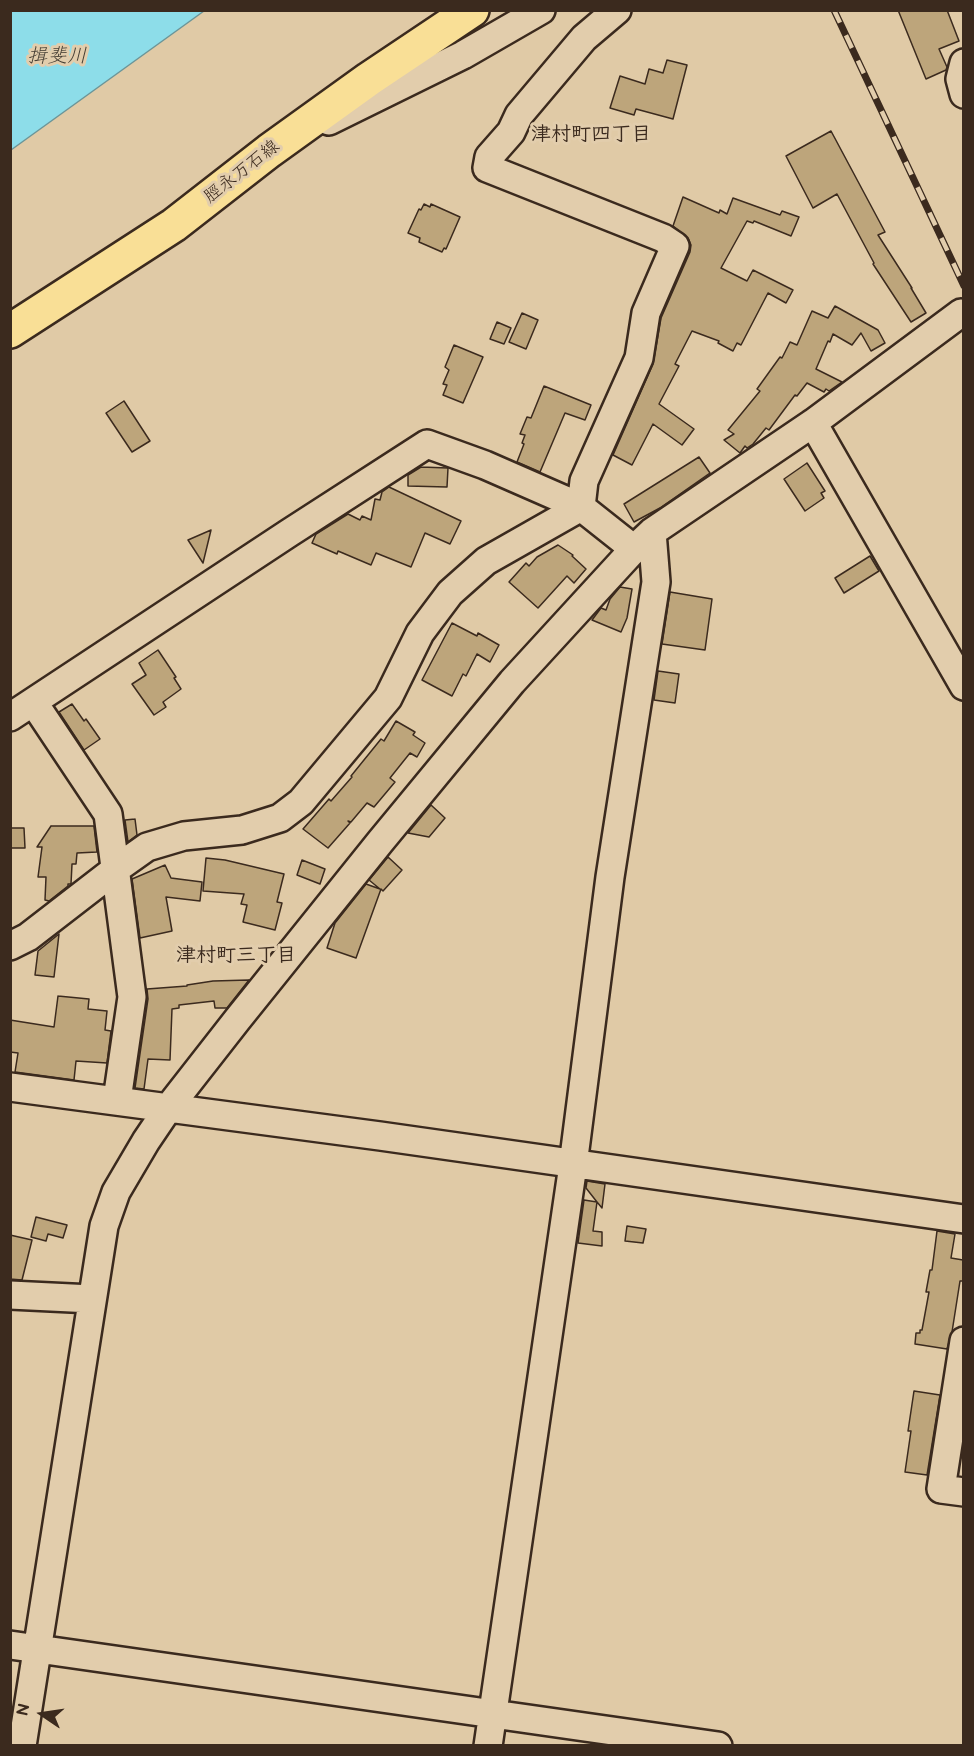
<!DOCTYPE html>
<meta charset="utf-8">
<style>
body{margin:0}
#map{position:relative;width:974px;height:1756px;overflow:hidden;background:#e0caa6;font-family:"Balsamiq Sans",sans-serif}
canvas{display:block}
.frame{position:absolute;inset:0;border:12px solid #3b2a1e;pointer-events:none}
.north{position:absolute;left:12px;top:1684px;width:60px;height:60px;-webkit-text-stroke:4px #e2cdac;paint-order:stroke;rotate:283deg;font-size:16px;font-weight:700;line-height:24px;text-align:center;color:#3b2a1e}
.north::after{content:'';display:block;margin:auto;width:21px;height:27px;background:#3b2a1e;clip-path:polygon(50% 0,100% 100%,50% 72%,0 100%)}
</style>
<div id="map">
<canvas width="974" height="1756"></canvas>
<div class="frame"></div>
<div class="north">N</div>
</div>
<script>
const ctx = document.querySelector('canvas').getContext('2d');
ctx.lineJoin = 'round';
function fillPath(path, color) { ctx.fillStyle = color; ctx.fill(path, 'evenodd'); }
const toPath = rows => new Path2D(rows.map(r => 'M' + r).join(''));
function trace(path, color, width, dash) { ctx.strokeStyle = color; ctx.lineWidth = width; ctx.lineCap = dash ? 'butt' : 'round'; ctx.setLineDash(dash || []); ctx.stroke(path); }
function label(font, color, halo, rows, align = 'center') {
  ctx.font = font + ' "Balsamiq Sans","Klee One",sans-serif'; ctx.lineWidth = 6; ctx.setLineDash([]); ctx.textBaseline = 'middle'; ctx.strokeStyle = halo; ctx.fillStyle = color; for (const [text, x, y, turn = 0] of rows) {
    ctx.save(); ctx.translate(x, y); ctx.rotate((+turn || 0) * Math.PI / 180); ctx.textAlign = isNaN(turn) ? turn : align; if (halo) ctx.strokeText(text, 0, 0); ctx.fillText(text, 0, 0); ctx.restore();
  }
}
const water = toPath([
 [11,10,204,10,204,11,11,150,11,10]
]);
fillPath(water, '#8ddde9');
trace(water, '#6c9598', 1.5);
const building = toPath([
 [898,10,947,10,959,41,939,49,947,67,946,70,926,79,898,10],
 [667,60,687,65,673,119,636,109,634,115,610,108,620,76,645,84,649,69,663,73,667,60],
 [831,131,885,232,878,235,912,288,911,288,926,313,911,322,873,264,874,263,837,194,813,208,786,156,831,131],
 [683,197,719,213,720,210,727,214,733,198,780,215,782,211,799,217,791,236,754,221,753,223,747,221,721,268,747,281,753,270,793,290,786,303,768,293,741,345,737,343,733,351,718,343,719,341,692,331,675,364,679,366,659,404,694,429,682,445,653,424,632,465,613,455,653,364,661,318,690,252,691,245,688,238,673,226,683,197],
 [424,204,430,207,431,204,460,217,446,249,444,248,442,252,419,242,420,238,408,233,419,209,421,210,424,204],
 [835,306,878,330,885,343,871,351,861,333,852,345,833,334,830,342,828,341,816,369,842,382,829,391,826,389,824,392,807,383,797,396,795,395,769,430,766,428,753,444,747,448,745,446,740,453,724,440,734,434,728,430,760,391,757,389,780,357,782,358,790,342,797,345,812,311,828,318,835,306],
 [522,313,538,320,526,349,509,342,522,313],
 [497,322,511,328,504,344,490,339,497,322],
 [454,345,483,357,463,403,443,395,447,385,443,384,449,370,445,367,454,345],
 [544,386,591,405,585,420,565,413,540,472,517,462,524,444,522,443,525,435,520,434,527,417,531,418,544,386],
 [124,401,150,441,132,452,106,413,124,401],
 [699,457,710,473,660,508,634,522,624,504,699,457],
 [807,463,825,491,821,493,824,498,805,511,784,479,807,463],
 [421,467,448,468,447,487,408,486,408,475,421,467],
 [389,487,461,521,450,544,425,533,411,567,376,553,371,565,338,551,337,554,312,543,316,534,348,514,360,520,362,516,371,520,375,499,380,500,382,492,389,487],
 [211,530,203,563,188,540,211,530],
 [558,545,573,555,572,556,586,569,574,583,567,576,538,608,509,582,526,563,529,566,537,557,558,545],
 [870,556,879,571,844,593,835,578,870,556],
 [620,587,632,589,627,618,621,632,592,620,601,608,606,610,610,599,620,587],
 [670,592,712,599,705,650,662,644,670,592],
 [452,623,477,636,478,633,499,645,490,662,477,654,466,676,463,674,452,696,422,680,452,623],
 [158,650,176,677,174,678,181,689,163,702,166,707,154,715,132,684,146,675,139,663,158,650],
 [658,671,679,674,675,703,654,700,658,671],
 [72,704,84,721,86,719,100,739,84,750,59,712,72,704],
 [396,721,415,732,413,735,425,743,417,757,410,753,390,778,395,782,374,807,367,803,351,822,348,821,350,823,328,848,303,829,329,799,331,801,352,777,351,776,381,739,384,741,396,721],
 [431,805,445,818,429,837,408,833,431,805],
 [135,819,137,835,128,842,125,820,135,819],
 [51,826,94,826,97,852,77,853,76,864,72,864,71,884,68,884,68,886,49,901,45,900,46,877,38,877,42,847,37,847,51,826],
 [10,828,24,828,25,848,10,848,10,828],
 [388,857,402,870,383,891,381,889,356,958,327,948,335,923,366,884,380,889,369,880,388,857],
 [206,858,225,860,284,874,277,902,282,903,275,930,243,922,247,905,241,904,244,894,203,891,206,858],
 [302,860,325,869,320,884,297,875,302,860],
 [165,865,171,878,202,882,200,901,166,897,172,931,140,938,132,879,165,865],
 [59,934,54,977,35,975,38,951,59,934],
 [249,980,227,1008,215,1008,214,1001,179,1005,179,1008,172,1009,170,1060,148,1059,144,1089,135,1088,148,999,147,989,187,986,187,985,213,981,249,980],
 [58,996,89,999,88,1009,107,1011,105,1030,111,1031,107,1063,76,1061,74,1080,15,1072,18,1053,10,1052,10,1020,54,1027,58,996],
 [587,1181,605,1184,602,1208,597,1202,593,1231,602,1232,602,1246,578,1243,584,1200,597,1202,586,1188,587,1181],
 [36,1217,67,1225,63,1238,48,1234,46,1241,31,1237,36,1217],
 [627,1226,646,1229,643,1243,625,1241,627,1226],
 [937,1231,955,1234,951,1258,963,1260,963,1281,960,1281,952,1332,947,1349,915,1344,916,1333,920,1333,920,1330,922,1330,929,1292,926,1292,930,1270,932,1270,937,1231],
 [10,1235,32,1240,22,1280,10,1279,10,1235],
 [914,1391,940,1395,927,1475,905,1472,911,1431,908,1431,914,1391]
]);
fillPath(building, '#bda57b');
trace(building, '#3b2a1e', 1.5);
const minor = toPath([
 [964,63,960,79,964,94],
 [329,121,463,55,541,10],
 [813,423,964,686],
 [34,703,108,814,132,997,117,1100],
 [10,717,289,533,427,444,485,465,581,507,634,549],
 [10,946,28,937,116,869,147,847,184,836,242,830,280,818,301,802,388,698,420,633,450,593,486,561,581,507,584,481,639,358,646,313,675,246,663,238,487,168,489,157,511,132,519,115,584,38,617,10],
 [10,1087,380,1136,964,1219],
 [10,1295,92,1299],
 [964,1341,941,1489,964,1492],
 [10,1645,718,1746],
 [22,1746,104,1226,116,1192,146,1141,169,1107,237,1020,380,842,512,682,634,549,652,532,813,423,961,313],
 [488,1746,573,1165,610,877,656,582,652,532]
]);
const major = toPath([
 [10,331,174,225,269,151,369,79,472,10]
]);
trace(minor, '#3b2a1e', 32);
trace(major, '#3b2a1e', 38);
trace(minor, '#e2cdac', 27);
trace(major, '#f9df96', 33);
const rail = toPath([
 [834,10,964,286]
]);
trace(rail, '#3b2a1e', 7);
trace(rail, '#e2cdac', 4.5, [14]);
label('18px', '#3b2a1e', '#e2cdac', [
 ["脛永万石線",242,172,-38]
]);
label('italic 20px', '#433c32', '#e2cdac', [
 ["揖斐川",57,57]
]);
label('bold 20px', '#3b2a1e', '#e2cdac', [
 ["津村町四丁目",591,135],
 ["津村町三丁目",236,956]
]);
</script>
